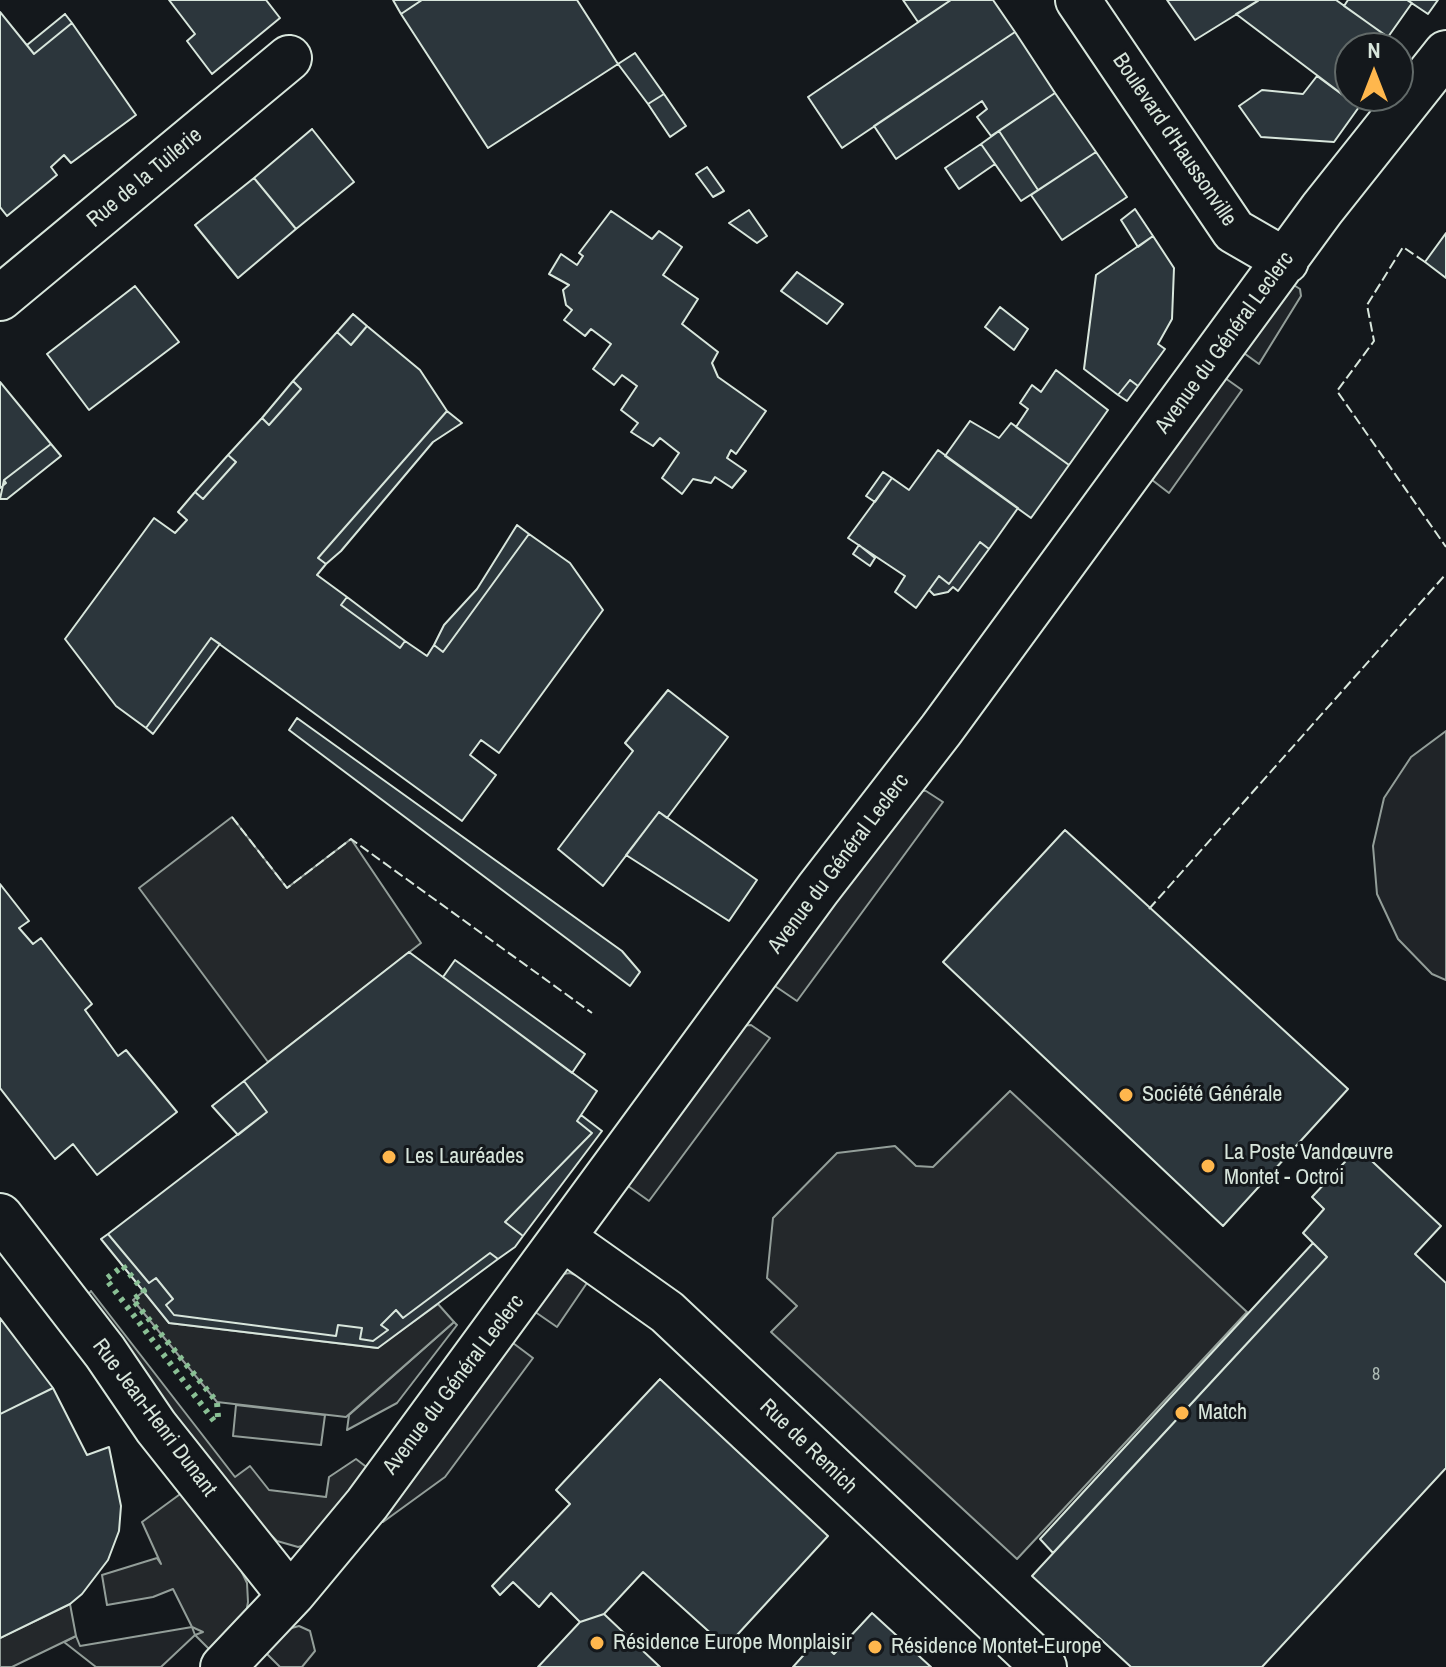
<!DOCTYPE html>
<meta charset="utf-8">
<style>
body{margin:0}
#map{position:relative;width:1446px;height:1667px;overflow:hidden;background:#14181c;font-family:"Archivo Narrow",sans-serif}
canvas{display:block}
.north{position:absolute;left:1334px;top:32px;width:80px;height:80px;box-sizing:border-box;background:#14181c;border:2px solid #626a69;border-radius:50%;rotate:0deg;font-size:22px;font-weight:700;line-height:32px;text-align:center;color:#d8e6dc}
.north::after{content:'';display:block;margin:auto;width:28px;height:36px;background:#ffb74d;clip-path:polygon(50% 0,100% 100%,50% 72%,0 100%)}
</style>
<div id="map">
<canvas width="1446" height="1667"></canvas>
<div class="north">N</div>
</div>
<script>
const ctx = document.querySelector('canvas').getContext('2d');
ctx.lineJoin = 'round';
function fillPath(path, color) { ctx.fillStyle = color; ctx.fill(path, 'evenodd'); }
const toPath = rows => new Path2D(rows.map(r => 'M' + r).join(''));
function trace(path, color, width, dash) { ctx.strokeStyle = color; ctx.lineWidth = width; ctx.lineCap = dash ? 'butt' : 'round'; ctx.setLineDash(dash || []); ctx.stroke(path); }
function label(font, color, halo, rows, align = 'center') {
  ctx.font = font + ' "Archivo Narrow",sans-serif'; ctx.lineWidth = 6; ctx.setLineDash([]); ctx.textBaseline = 'middle'; ctx.strokeStyle = halo; ctx.fillStyle = color; for (const [text, x, y, turn = 0] of rows) {
    ctx.save(); ctx.translate(x, y); ctx.rotate((+turn || 0) * Math.PI / 180); ctx.textAlign = isNaN(turn) ? turn : align; if (halo) ctx.strokeText(text, 0, 0); ctx.fillText(text, 0, 0); ctx.restore();
  }
}
const green = toPath([
 [1289,282,1300,289,1301,296,1259,364,1237,348,1289,282],
 [1218,373,1242,390,1169,493,1143,473,1218,373],
 [1446,731,1446,980,1432,974,1398,939,1377,894,1373,846,1384,798,1411,757,1446,731],
 [917,790,926,791,943,802,797,1001,769,982,917,790],
 [751,1025,770,1038,649,1201,621,1181,741,1026,751,1025],
 [570,1273,589,1280,557,1327,528,1307,556,1275,570,1273],
 [454,1322,457,1325,397,1403,347,1430,349,1415,454,1322],
 [505,1337,533,1358,445,1477,383,1522,377,1520,505,1337],
 [236,1405,325,1415,321,1445,233,1436,236,1405],
 [299,1626,310,1631,315,1651,302,1667,280,1667,265,1652,288,1629,299,1626],
 [192,1627,195,1635,161,1667,96,1667,64,1642,76,1636,80,1646,192,1627]
]);
fillPath(green, '#202428');
trace(green, '#939e99', 2);
const parking = toPath([
 [232,817,287,888,351,839,421,943,268,1062,139,888,232,817],
 [1010,1091,1247,1312,1017,1559,771,1332,797,1306,767,1278,773,1218,837,1153,895,1146,916,1166,933,1167,1010,1091],
 [91,1291,235,1477,250,1466,269,1490,326,1497,329,1477,356,1459,373,1472,318,1542,298,1547,277,1541,264,1528,83,1301,91,1291],
 [144,1291,169,1323,377,1348,438,1304,454,1322,346,1417,217,1402,133,1300,144,1291],
 [183,1492,237,1562,247,1583,248,1602,244,1624,213,1653,195,1635,203,1632,192,1627,173,1589,153,1597,107,1605,102,1575,157,1558,161,1564,142,1522,183,1492],
 [70,1604,76,1636,12,1667,0,1667,0,1638,70,1604]
]);
fillPath(parking, '#24282b');
trace(parking, '#939e99', 2);
const building = toPath([
 [169,0,266,0,280,18,212,74,187,41,195,34,169,0],
 [393,0,422,0,401,14,393,0],
 [422,0,577,0,618,64,488,148,401,14,422,0],
 [903,0,951,0,918,22,903,0],
 [951,0,993,0,1015,32,842,148,808,97,951,0],
 [1167,0,1257,0,1258,1,1195,40,1167,0],
 [1336,0,1403,48,1398,55,1398,48,1350,48,1350,96,1367,96,1359,107,1236,14,1259,0,1336,0],
 [1348,0,1407,0,1412,3,1388,37,1344,6,1348,0],
 [1407,0,1438,0,1428,14,1407,0],
 [0,12,34,54,72,23,136,115,71,163,64,155,51,167,57,175,7,216,0,207,0,12],
 [65,14,72,23,34,54,27,45,65,14],
 [1015,32,1055,93,991,136,977,117,987,109,982,101,896,159,874,126,1015,32],
 [635,53,664,94,648,104,618,64,635,53],
 [1317,76,1359,107,1334,142,1261,137,1239,106,1262,90,1303,94,1317,76],
 [1055,93,1096,152,1038,190,999,131,1055,93],
 [664,94,686,126,670,137,648,104,664,94],
 [312,129,354,182,296,229,254,178,312,129],
 [999,131,1038,190,1021,201,981,144,999,131],
 [981,144,995,164,959,189,945,168,981,144],
 [1096,152,1127,197,1062,240,1031,195,1096,152],
 [707,167,724,191,713,197,696,174,707,167],
 [254,178,296,229,238,278,195,225,254,178],
 [1135,209,1153,236,1138,247,1121,220,1135,209],
 [749,210,767,236,757,243,729,223,749,210],
 [611,211,652,239,659,231,682,247,663,275,698,299,682,324,718,352,712,363,718,377,766,411,736,454,731,450,727,458,746,471,732,488,715,477,711,483,693,479,682,494,662,478,679,453,660,438,653,446,631,432,638,423,621,410,637,386,622,375,614,385,593,369,611,344,591,329,585,336,564,320,572,310,566,305,563,290,569,285,549,274,561,254,577,265,583,256,579,253,611,211],
 [1446,233,1446,278,1425,262,1446,233],
 [1153,236,1174,268,1172,319,1158,344,1165,349,1138,386,1130,380,1118,395,1084,369,1096,275,1153,236],
 [797,272,843,304,827,324,781,291,797,272],
 [135,286,179,342,89,410,47,354,135,286],
 [1000,307,1028,329,1014,350,985,327,1000,307],
 [353,314,367,326,351,345,337,332,353,314],
 [367,326,420,370,447,411,318,558,326,564,317,575,347,597,341,605,400,648,405,641,427,656,434,645,443,652,529,534,570,563,603,610,499,753,481,740,470,755,496,775,462,821,211,638,146,728,116,706,65,639,154,518,175,533,187,520,178,512,195,492,203,499,236,462,228,455,262,418,269,425,301,389,293,381,337,332,351,345,367,326],
 [1056,370,1108,410,1069,465,1016,427,1028,409,1020,403,1032,385,1041,392,1056,370],
 [1130,380,1138,386,1127,401,1118,395,1130,380],
 [293,381,301,389,269,425,262,418,293,381],
 [0,382,51,444,4,480,6,483,0,488,0,382],
 [447,411,462,423,433,442,341,551,326,564,318,558,447,411],
 [970,421,999,438,1011,423,1069,465,1031,518,945,456,970,421],
 [51,444,61,456,7,499,0,499,4,480,51,444],
 [938,450,1018,508,989,549,980,542,949,584,939,576,916,608,895,592,905,576,848,538,892,478,909,490,938,450],
 [228,455,236,462,203,499,195,492,228,455],
 [883,472,892,478,875,502,866,496,883,472],
 [517,525,529,534,443,652,434,645,444,625,477,589,517,525],
 [980,542,989,549,958,591,953,587,948,592,934,595,929,590,939,576,949,584,980,542],
 [859,545,875,558,870,566,853,554,859,545],
 [347,597,405,641,400,648,341,605,347,597],
 [211,638,220,644,153,734,146,728,211,638],
 [668,690,728,737,667,818,659,812,603,886,558,849,633,751,625,743,668,690],
 [297,718,622,951,640,972,630,986,289,730,297,718],
 [659,812,757,880,729,921,626,855,659,812],
 [1065,830,1348,1089,1223,1226,943,962,1065,830],
 [0,884,29,921,19,928,33,944,41,938,92,1004,85,1010,118,1056,126,1050,177,1112,97,1175,73,1144,55,1159,0,1088,0,884],
 [409,952,597,1091,577,1121,592,1133,505,1222,523,1236,515,1247,498,1259,490,1253,403,1318,396,1310,381,1325,388,1330,373,1341,360,1339,362,1328,338,1325,336,1336,174,1315,166,1305,173,1299,156,1278,149,1283,108,1234,267,1112,244,1081,409,952],
 [455,960,585,1054,572,1073,443,977,455,960],
 [244,1081,267,1112,238,1135,212,1106,244,1081],
 [581,1115,602,1131,523,1236,505,1222,592,1133,577,1121,581,1115],
 [1358,1148,1441,1226,1415,1254,1446,1283,1446,1468,1262,1667,1131,1667,1032,1576,1327,1257,1303,1233,1324,1209,1312,1197,1358,1148],
 [108,1234,149,1283,156,1278,173,1299,166,1305,174,1315,336,1336,338,1325,362,1328,360,1339,373,1341,388,1330,381,1325,396,1310,403,1318,490,1253,498,1259,378,1348,169,1323,101,1239,108,1234],
 [1313,1243,1327,1257,1053,1553,1040,1539,1313,1243],
 [0,1318,53,1388,0,1414,0,1318],
 [660,1379,828,1536,726,1647,643,1572,604,1614,580,1622,551,1593,539,1607,513,1582,500,1595,492,1586,570,1504,556,1490,660,1379],
 [53,1388,87,1455,109,1447,121,1506,119,1531,108,1560,82,1594,70,1604,0,1638,0,1414,53,1388],
 [872,1613,931,1667,793,1667,818,1639,834,1654,872,1613],
 [604,1614,660,1667,538,1667,580,1622,604,1614]
]);
fillPath(building, '#2c363c');
trace(building, '#d8e6dc', 2);
const minor = toPath([
 [1078,0,1234,231,1286,261],
 [0,298,289,58],
 [0,1216,105,1352,156,1427,279,1582,293,1593],
 [564,1239,667,1312,1044,1667],
 [223,1667,293,1593,367,1504,818,889,941,730,1322,209,1446,53]
]);
trace(minor, '#d8e6dc', 48);
trace(minor, '#14181c', 44);
trace(toPath([
 [123,1266,144,1291,133,1300,217,1402,218,1417,214,1421,106,1279,123,1266]
]), '#8ac095', 6, [4, 6]);
trace(toPath([
 [1425,262,1403,247,1367,305,1374,341,1337,391,1446,547],
 [232,817,287,888,351,839,592,1013],
 [1149,909,1446,574]
]), '#d8e6dc', 2, [10, 4]);
for (const [x, y, r, color] of [
 [1126,1095,8,"#ffb74d"],
 [389,1157,8,"#ffb74d"],
 [1208,1166,8,"#ffb74d"],
 [1182,1413,8,"#ffb74d"],
 [597,1643,8,"#ffb74d"],
 [875,1647,8,"#ffb74d"]
]) { const dot = new Path2D(); dot.arc(x, y, r, 0, 2 * Math.PI); ctx.fillStyle = color; ctx.fill(dot); trace(dot, '#14181c', 3); }
label('18px', '#adbab4', null, [
 ["8",1376,1375]
]);
label('22px', '#d8e6dc', '#14181c', [
 ["Boulevard d'Haussonville",1174,140,56],
 ["Rue de la Tuilerie",145,178,-40],
 ["Avenue du Général Leclerc",1225,343,-54],
 ["Avenue du Général Leclerc",839,864,-53],
 ["Avenue du Général Leclerc",454,1385,-53],
 ["Rue Jean-Henri Dunant",154,1418,53],
 ["Rue de Remich",808,1447,44]
]);
label('22px', '#d8e6dc', '#14181c', [
 ["Société Générale",1142,1095],
 ["La Poste Vandœuvre",1224,1153],
 ["Montet - Octroi",1224,1178],
 ["Les Lauréades",405,1157],
 ["Match",1198,1413],
 ["Résidence Europe Monplaisir",613,1643],
 ["Résidence Montet-Europe",891,1647]
], 'left');
</script>
